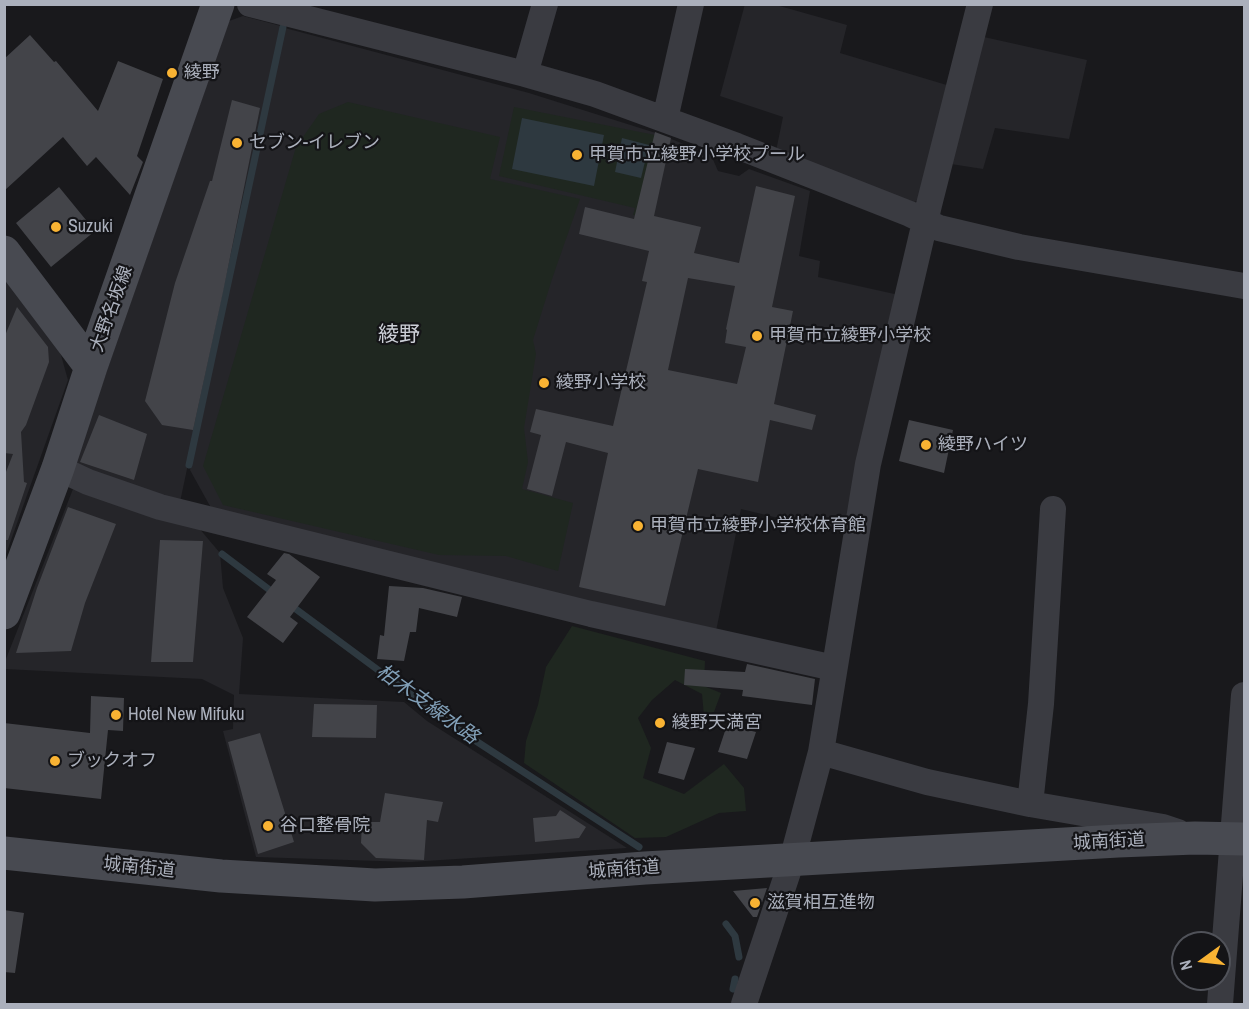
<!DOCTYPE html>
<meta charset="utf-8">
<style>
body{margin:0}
#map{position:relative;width:1249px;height:1009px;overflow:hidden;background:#19191c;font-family:"Archivo Narrow",sans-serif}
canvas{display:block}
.frame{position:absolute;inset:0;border:6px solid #abb0bc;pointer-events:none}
.north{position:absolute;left:1171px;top:931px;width:60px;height:60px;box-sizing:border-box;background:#141417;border:2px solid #505259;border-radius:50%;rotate:255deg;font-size:16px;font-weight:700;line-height:24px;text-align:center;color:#abb0bc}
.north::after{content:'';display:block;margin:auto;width:21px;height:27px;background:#f9b333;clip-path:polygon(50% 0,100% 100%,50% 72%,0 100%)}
</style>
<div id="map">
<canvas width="1249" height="1009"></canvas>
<div class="frame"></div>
<div class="north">N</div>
</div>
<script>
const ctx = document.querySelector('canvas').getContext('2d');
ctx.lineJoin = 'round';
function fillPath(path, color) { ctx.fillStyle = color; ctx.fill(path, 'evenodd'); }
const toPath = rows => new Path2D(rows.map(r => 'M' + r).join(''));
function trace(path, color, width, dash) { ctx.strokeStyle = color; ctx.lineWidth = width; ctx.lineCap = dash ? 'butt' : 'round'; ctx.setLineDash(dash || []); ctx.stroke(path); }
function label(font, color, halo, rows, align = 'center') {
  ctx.font = font + ' "Archivo Narrow","Noto Sans JP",sans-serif'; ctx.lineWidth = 4.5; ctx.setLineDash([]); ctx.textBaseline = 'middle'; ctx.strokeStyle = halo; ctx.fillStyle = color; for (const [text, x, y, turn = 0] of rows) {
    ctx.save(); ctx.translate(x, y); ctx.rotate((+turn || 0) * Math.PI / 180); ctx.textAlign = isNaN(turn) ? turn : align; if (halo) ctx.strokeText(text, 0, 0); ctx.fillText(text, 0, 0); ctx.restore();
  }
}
fillPath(toPath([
 [745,4,776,5,847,25,840,53,950,86,919,200,910,204,776,151,783,117,720,96],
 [243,16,281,26,180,502,74,465,229,21],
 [285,28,529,93,659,134,711,155,718,171,739,176,749,169,810,191,799,256,820,261,818,277,899,295,845,534,741,509,715,636,215,515,190,470],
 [984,37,1087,60,1069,139,995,128,983,169,951,164],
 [5,273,59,348,68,380,5,557],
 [73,489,193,521,220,553,223,588,243,638,239,694,404,702,427,721,627,848,410,862,256,857,223,731,233,729,234,695,202,679,5,669,4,664]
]), '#252529');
fillPath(toPath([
 [348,102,500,137,490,179,580,199,552,279,533,340,536,354,524,428,528,462,522,489,573,503,558,571,506,556,439,555,223,505,203,466,296,147,319,114],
 [514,107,655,135,642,215,633,215,635,208,499,176],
 [572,626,705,661,704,686,721,693,714,712,704,716,702,694,675,680,652,700,638,718,651,748,643,778,684,794,724,764,744,788,746,811,719,813,666,837,635,838,524,763,526,741,538,705,546,667]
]), '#1f2720');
fillPath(toPath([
 [522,118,604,135,594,186,512,169],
 [622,138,649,145,641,178,615,172]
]), '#2e3940');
trace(toPath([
 [189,465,283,27],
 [222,554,275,594],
 [289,604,459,730,639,847],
 [726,924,735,936,739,957],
 [733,989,735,979]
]), '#2e3940', 7);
fillPath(toPath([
 [30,35,54,62,56,61,98,111,118,61,163,79,137,156,143,162,130,195,96,157,87,166,63,137,4,191,4,59],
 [232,100,260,108,223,292,193,430,162,425,145,401,175,283,210,181,212,181],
 [655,132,671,138,654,216,701,227,694,253,739,263,756,186,795,196,772,307,793,311,774,404,816,415,812,430,770,420,758,482,698,469,665,606,579,587,608,453,566,442,552,496,527,489,541,435,530,432,536,409,613,426,647,282,642,281,649,251,579,234,585,207,634,219],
 [688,278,735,286,726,329,727,330,725,343,746,347,737,384,668,370],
 [59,187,95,231,51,267,16,223],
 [17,307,48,347,49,362,26,425,21,432,24,482,27,483,8,540,4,540,4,477,13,454,4,453,4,338],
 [99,415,147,434,134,480,80,462],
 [909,420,953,430,944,473,899,461],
 [68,507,116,524,85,603,71,651,16,653,37,588],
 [160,540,203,541,193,662,151,662],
 [284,553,289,554,320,577,290,617,298,623,283,643,247,617,276,580,267,574],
 [389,586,423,588,462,597,457,617,419,608,416,632,410,632,404,661,377,659,380,635,384,636],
 [747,664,815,679,812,705,742,696,743,690,684,685,685,669,745,672],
 [91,696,124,698,123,731,108,730,101,799,4,788,4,723,90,733],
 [314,704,377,705,376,738,312,737],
 [727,725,756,732,747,759,718,752],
 [260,733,294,842,258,854,228,742],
 [667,742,695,748,684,780,658,773],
 [385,793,443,802,438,822,427,820,424,860,376,858,361,843,362,822,380,822],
 [560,810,586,827,579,838,535,842,533,818,556,816],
 [767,888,757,917,753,917,733,891],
 [4,910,24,913,15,973,4,972]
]), '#434449');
trace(toPath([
 [250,4,525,74,595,94,737,146,910,214,939,228,1019,247,1244,286],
 [525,74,545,4],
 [665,119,691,4],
 [58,468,88,482,160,507,591,614,834,668],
 [821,752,927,782,1030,804,1163,827,1178,832],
 [1030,804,1041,704,1053,509],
 [744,1004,792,860,821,752,868,464,929,205,980,4],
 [1220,1004,1244,695]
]), '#3a3b41', 26);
trace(toPath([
 [4,252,91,367],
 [4,613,58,468,91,367,218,4],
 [4,853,221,876,375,885,463,882,645,868,1118,841,1195,838,1244,839]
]), '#484a51', 33);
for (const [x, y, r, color] of [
 [172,73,6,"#f9b333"],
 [237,143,6,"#f9b333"],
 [577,155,6,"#f9b333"],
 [56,227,6,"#f9b333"],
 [757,336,6,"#f9b333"],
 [544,383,6,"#f9b333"],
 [926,445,6,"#f9b333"],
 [638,526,6,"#f9b333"],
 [116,715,6,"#f9b333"],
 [660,723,6,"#f9b333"],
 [55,761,6,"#f9b333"],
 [268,826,6,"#f9b333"],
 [755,903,6,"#f9b333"]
]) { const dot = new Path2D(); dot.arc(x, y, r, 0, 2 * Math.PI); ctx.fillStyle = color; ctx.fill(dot); trace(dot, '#141417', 2); }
label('18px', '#abb0bc', '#141417', [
 ["綾野",184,73],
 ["セブン-イレブン",249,143],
 ["甲賀市立綾野小学校プール",589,155],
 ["Suzuki",68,227],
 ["甲賀市立綾野小学校",769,336],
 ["綾野小学校",556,383],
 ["綾野ハイツ",938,445],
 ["甲賀市立綾野小学校体育館",650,526],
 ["Hotel New Mifuku",128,715],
 ["綾野天満宮",672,723],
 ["ブックオフ",67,761],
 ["谷口整骨院",280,826],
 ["滋賀相互進物",767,903]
], 'left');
label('18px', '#abb0bc', '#141417', [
 ["大野名坂線",112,309,-70],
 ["城南街道",1109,842,-3],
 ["城南街道",139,868,6],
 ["城南街道",624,870,-4]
]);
label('italic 20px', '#819fb7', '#141417', [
 ["柏木支線水路",427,705,36]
]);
label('21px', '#cccfd7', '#141417', [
 ["綾野",399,335]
]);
</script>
